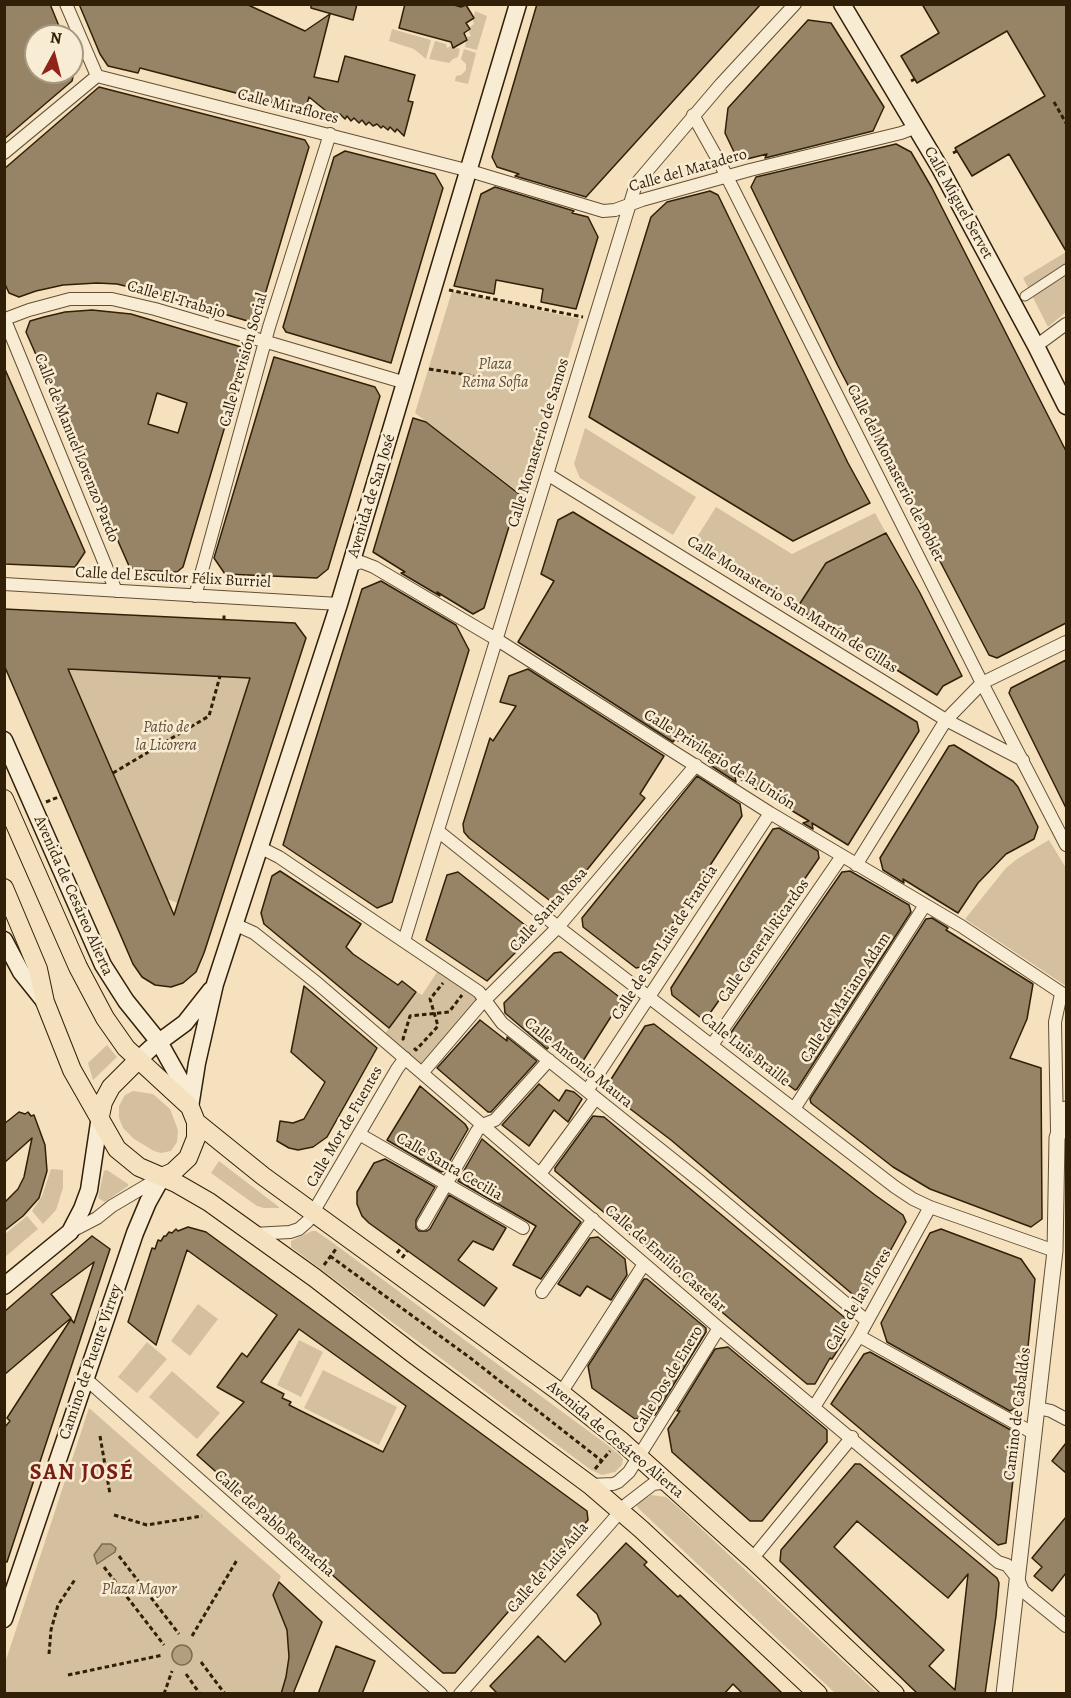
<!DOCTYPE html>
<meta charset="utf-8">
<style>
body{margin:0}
#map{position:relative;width:1071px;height:1698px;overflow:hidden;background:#f5e1bd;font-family:Alegreya,serif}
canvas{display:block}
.frame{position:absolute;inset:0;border:6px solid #311f08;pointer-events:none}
.north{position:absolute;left:24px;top:24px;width:60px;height:60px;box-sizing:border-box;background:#f8ecd4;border:2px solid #a89a82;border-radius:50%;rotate:7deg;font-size:16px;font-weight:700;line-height:24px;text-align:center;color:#311f08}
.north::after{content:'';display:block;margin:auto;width:21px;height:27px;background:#8f2418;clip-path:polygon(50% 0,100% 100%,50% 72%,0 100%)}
</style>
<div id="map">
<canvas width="1071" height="1698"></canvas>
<div class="frame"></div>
<div class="north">N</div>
</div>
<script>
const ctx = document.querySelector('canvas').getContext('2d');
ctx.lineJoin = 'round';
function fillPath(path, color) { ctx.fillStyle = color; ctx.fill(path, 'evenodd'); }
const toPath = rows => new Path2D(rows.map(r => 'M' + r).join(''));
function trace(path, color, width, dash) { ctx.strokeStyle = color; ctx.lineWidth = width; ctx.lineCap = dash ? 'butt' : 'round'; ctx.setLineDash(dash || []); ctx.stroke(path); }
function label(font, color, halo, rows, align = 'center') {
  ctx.font = font + ' Alegreya,serif'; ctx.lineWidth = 5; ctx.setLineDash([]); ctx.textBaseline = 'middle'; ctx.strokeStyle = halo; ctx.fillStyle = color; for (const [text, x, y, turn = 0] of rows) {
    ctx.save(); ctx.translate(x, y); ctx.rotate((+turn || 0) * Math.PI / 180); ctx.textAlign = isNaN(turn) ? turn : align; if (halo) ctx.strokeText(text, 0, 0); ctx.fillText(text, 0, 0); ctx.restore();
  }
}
fillPath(toPath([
 [475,11,487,16,477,50,465,47,467,37,471,36,469,32,471,26,474,24,473,21],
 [392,29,431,40,426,59,414,49,389,41],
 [435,41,446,44,447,48,451,46,460,49,458,57,453,59,449,63,429,59],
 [464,49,476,53,468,84,455,81,456,76,461,75,466,70,466,64,461,59],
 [1066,252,1066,312,1048,327,1023,278],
 [452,291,580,319,525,497,415,413],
 [585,428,696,497,673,535,580,478,574,464],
 [716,507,792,554,875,513,886,533,826,563,797,608,692,545],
 [68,669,250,678,178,903,167,899],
 [1049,840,1066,868,1066,986,965,919,1006,868,1017,859],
 [439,969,479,1001,428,1061,421,1065,417,1064,383,1036,417,992,422,995],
 [107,1045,117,1057,93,1080,88,1063],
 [133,1091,153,1094,170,1109,178,1130,177,1142,171,1151,161,1153,154,1151,134,1139,123,1128,119,1118,119,1106,125,1095],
 [219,1161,279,1207,279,1208,264,1208,257,1206,211,1173],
 [51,1169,63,1170,63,1188,56,1210,43,1224,32,1211,42,1196],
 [107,1170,128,1184,128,1186,105,1202,98,1198,104,1171],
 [27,1216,38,1229,5,1257,5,1234],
 [312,1231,316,1231,329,1240,606,1444,621,1456,623,1459,622,1465,615,1472,607,1474,602,1475,591,1470,291,1247,291,1241],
 [198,1304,218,1319,190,1356,171,1341],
 [299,1340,323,1352,301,1397,277,1385],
 [147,1342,167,1359,137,1393,118,1377],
 [323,1370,397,1407,379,1445,304,1408],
 [172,1371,220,1413,197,1439,149,1397],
 [89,1408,281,1576,273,1595,287,1630,289,1657,286,1677,281,1693,5,1694,5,1663],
 [651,1495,666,1497,679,1508,877,1693,835,1693,640,1510,637,1506,638,1503]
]), '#d4c09e');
const water = toPath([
 [102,1544,111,1544,116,1548,115,1552,97,1564,94,1555,102,1544],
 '172 1655a10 10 0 1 1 20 0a10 10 0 1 1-20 0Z'
]);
fillPath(water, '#b29f7f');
trace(water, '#7e6c4f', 1.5);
const building = toPath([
 [4,4,50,4,63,36,36,36,36,72,74,72,72,81,4,139,4,4],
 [79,4,246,4,305,31,330,14,314,77,338,82,345,56,415,75,408,101,413,102,404,136,397,129,395,132,390,127,388,130,383,126,381,128,377,124,373,126,369,122,366,125,362,120,359,123,354,118,351,121,347,116,345,119,340,114,337,117,333,112,331,115,309,97,305,111,140,68,138,73,108,66,100,54,79,4],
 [311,4,357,4,353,20,311,8,311,4],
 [405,4,451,4,461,7,466,5,474,18,466,23,470,29,464,33,467,40,453,48,451,42,399,28,405,4],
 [537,4,761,4,586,197,515,176,519,174,497,167,492,157,537,4],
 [922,4,1066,4,1066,251,1009,154,972,176,955,148,1045,96,1007,31,917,83,901,56,939,33,922,4],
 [808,20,831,23,884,107,873,131,765,158,767,154,747,159,735,154,725,133,728,108,808,20],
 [99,87,305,140,309,147,258,318,251,322,150,292,117,284,97,283,63,285,36,291,19,297,9,293,4,282,4,169,99,87],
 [896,144,911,152,932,188,1066,451,1066,623,997,658,989,655,838,366,751,187,756,177,896,144],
 [345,151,435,174,443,188,391,363,286,332,283,327,334,157,345,151],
 [495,187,574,211,572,213,588,217,598,237,576,309,541,302,543,289,496,280,494,294,454,286,481,194,495,187],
 [710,191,718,195,848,463,870,503,793,541,589,417,651,217,667,202,710,191],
 [92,310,131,314,248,349,183,567,177,572,135,570,129,566,26,332,30,321,44,317,65,312,92,310],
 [157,393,187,403,178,433,148,424,157,393],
 [274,357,375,387,380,396,328,569,317,578,225,574,214,558,274,357],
 [4,367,85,552,75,567,4,564,4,367],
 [413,418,426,422,519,494,484,608,473,614,437,592,440,596,401,573,405,572,373,552,413,418],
 [573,512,917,722,919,731,848,845,812,823,813,829,803,823,809,821,735,776,736,782,707,763,710,760,675,739,673,742,518,642,554,581,541,574,558,520,573,512],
 [886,533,920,593,962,676,943,686,937,695,797,608,826,563,886,533],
 [381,581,456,625,469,650,392,902,377,908,283,845,362,589,381,581],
 [4,609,295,623,306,638,204,953,196,972,183,983,171,987,155,985,142,977,133,964,4,665,4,609],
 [68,669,250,678,174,915,84,706,68,669],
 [1066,660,1066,808,1009,693,1011,688,1066,660],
 [528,669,664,756,640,794,645,798,561,902,553,903,469,838,464,832,463,824,490,738,493,741,516,706,500,702,509,676,528,669],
 [954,745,1013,781,1018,787,1038,827,1034,839,1006,854,978,883,958,913,903,879,904,883,883,870,880,858,949,746,954,745],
 [697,776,740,804,742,816,645,966,636,968,583,927,582,918,697,776],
 [779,828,818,851,819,858,797,890,798,891,769,938,765,935,708,1016,701,1018,672,995,671,988,773,829,779,828],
 [280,871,361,924,346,947,353,954,398,985,402,981,416,992,389,1028,264,924,261,913,272,876,280,871],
 [850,871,909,905,911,912,797,1089,795,1090,731,1041,730,1034,842,872,850,871],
 [458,872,530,929,531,937,487,981,426,940,447,875,458,872],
 [932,918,948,928,946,930,1033,984,1027,1019,1010,1058,1041,1068,1042,1219,1031,1227,930,1189,893,1167,811,1103,810,1099,926,919,932,918],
 [561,952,618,996,619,1004,581,1064,574,1065,550,1046,547,1049,505,1013,504,1003,554,953,561,952],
 [304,986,377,1048,327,1137,313,1147,298,1150,289,1148,277,1141,280,1121,293,1123,304,1119,325,1082,291,1052,304,986],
 [480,1020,507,1041,507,1037,537,1061,491,1112,488,1112,437,1068,480,1020],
 [654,1024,875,1195,903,1215,906,1222,865,1297,857,1298,671,1140,608,1092,608,1084,645,1026,654,1024],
 [539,1084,559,1101,566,1090,574,1092,582,1099,568,1122,554,1110,529,1146,502,1125,539,1084],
 [420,1086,465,1124,468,1129,444,1171,441,1172,387,1140,420,1086],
 [19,1112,25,1114,28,1112,31,1116,34,1115,45,1145,47,1171,39,1198,23,1216,4,1231,4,1203,18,1189,24,1177,32,1138,4,1163,4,1124,19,1112],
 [593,1116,604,1117,850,1322,842,1337,845,1339,832,1359,830,1358,815,1384,807,1384,555,1171,555,1168,593,1116],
 [482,1139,581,1222,541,1279,513,1265,536,1226,458,1181,482,1139],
 [385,1159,435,1187,416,1220,416,1228,419,1231,427,1231,430,1229,449,1195,506,1228,493,1250,473,1241,458,1260,497,1288,484,1306,369,1223,362,1216,357,1204,357,1192,374,1163,385,1159],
 [188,1227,206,1232,587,1511,588,1520,455,1673,443,1673,197,1455,244,1402,217,1387,242,1353,247,1357,277,1315,187,1250,156,1345,128,1322,152,1248,155,1249,158,1240,161,1241,164,1236,166,1236,169,1232,172,1233,176,1229,178,1231,188,1227],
 [299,1329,406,1406,383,1452,289,1405,291,1402,282,1398,284,1394,261,1382,299,1329],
 [941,1229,1021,1259,1035,1279,1022,1405,1010,1411,887,1342,881,1323,930,1233,941,1229],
 [92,1236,110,1249,7,1562,4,1561,4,1428,10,1421,7,1418,71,1319,74,1323,94,1262,51,1294,71,1318,4,1375,4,1312,92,1236],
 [598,1237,625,1259,627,1275,611,1300,587,1286,580,1296,558,1284,590,1238,598,1237],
 [644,1279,647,1279,706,1328,706,1332,655,1415,635,1419,592,1388,588,1366,644,1279],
 [728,1347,827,1430,827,1442,762,1521,750,1521,672,1452,668,1429,680,1411,677,1411,715,1349,728,1347],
 [870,1352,1018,1434,1006,1543,998,1545,831,1404,864,1354,870,1352],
 [1066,1443,1066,1473,1052,1461,1066,1443],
 [855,1464,860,1464,997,1578,999,1583,996,1616,985,1694,918,1694,780,1561,781,1550,855,1464],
 [857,1521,948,1598,968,1574,955,1690,929,1666,944,1650,834,1547,857,1521],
 [1066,1517,1066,1573,1052,1591,1034,1576,1042,1567,1032,1558,1066,1517],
 [626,1543,647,1562,644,1565,678,1597,680,1595,783,1694,743,1694,733,1684,724,1694,498,1694,490,1686,538,1636,565,1662,601,1624,597,1614,577,1595,626,1543],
 [279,1582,322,1622,293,1694,281,1694,286,1677,289,1657,287,1630,273,1595,279,1582],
 [336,1646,375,1661,362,1694,318,1694,336,1646]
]);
fillPath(building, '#978466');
trace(building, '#311f08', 1.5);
const pedestrian = toPath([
 [1025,296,1066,269]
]);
const minor = toPath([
 [66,4,97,76],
 [97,76,470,171,603,211,615,210,642,200,750,170,901,133,917,127],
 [693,115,722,167,982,683,1066,845],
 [4,153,97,76],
 [4,318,116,591],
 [5,319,29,310,70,299,112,299,155,309,406,383],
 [1036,346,1066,324],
 [547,474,946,720,1023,760],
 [350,566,361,562,374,567,496,639,770,813,961,926,1066,996],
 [4,584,339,604],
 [195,596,269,327,330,134],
 [438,831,558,927,895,1187,913,1199,930,1207,1055,1251],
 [259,847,279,857,479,992,502,1023,701,1182,867,1321],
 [856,865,946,720,982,683,1066,642],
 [234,924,254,933,317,983,719,1328,998,1562,1007,1565,1018,1579,1023,1591,1066,1626],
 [404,941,636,184,721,84,795,4],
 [712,1045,842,856],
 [422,1073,480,1005,558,927,696,765],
 [587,1091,770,813],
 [794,1109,925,905],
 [1057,1130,1055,1022,1061,994],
 [359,1134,523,1228],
 [540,1174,596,1098],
 [423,1224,477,1131,482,1125,495,1120,549,1060],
 [70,1232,97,1218,112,1206,161,1177],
 [253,1234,290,1232,299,1229,308,1221,397,1069,405,1058],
 [542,1292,593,1219],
 [859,1336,1033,1433],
 [86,1379,441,1694],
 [561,1393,644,1264],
 [814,1407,859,1336,930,1207],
 [1038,1408,1051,1411,1066,1419],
 [590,1485,613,1484,618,1482,629,1472,719,1328],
 [752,1559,852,1437],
 [460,1694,627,1504,653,1484,661,1483,671,1486]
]);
const tertiary = toPath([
 [1004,1694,1055,1251,1057,1138,1066,1109]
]);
const secondary = toPath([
 [842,4,940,168,1036,346,1066,406],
 [4,740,103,965,126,1001,159,1042,182,1083,189,1103],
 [4,940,21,972,45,1002],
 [138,1060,151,1048,185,1023,211,990],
 [190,1107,197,1063,215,984,339,604,518,4],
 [4,1286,70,1232,82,1209,89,1190,100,1116],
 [4,1619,135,1233,148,1202,162,1177]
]);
const primary = toPath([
 [4,799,78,967,105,1018,126,1048,190,1107,196,1122,263,1176,561,1393,620,1440,752,1559,895,1694],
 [4,888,38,969,45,1002,72,1070,117,1149,139,1167,176,1183,209,1202,315,1278,412,1353,590,1485,641,1529,818,1694],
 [100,1116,103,1102,111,1087,138,1060],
 [162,1177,173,1172,188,1158,196,1138,196,1122]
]);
trace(pedestrian, '#625035', 11);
trace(minor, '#625035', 14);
trace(tertiary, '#625035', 17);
trace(secondary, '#311f08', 19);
trace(primary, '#311f08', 20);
trace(toPath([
 [911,81,915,79],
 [1054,102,1066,123],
 [953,153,957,151],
 [449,290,583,317],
 [429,369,474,376],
 [224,620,224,614],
 [113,773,209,716,220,676],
 [46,802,61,796],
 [404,1040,403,1039,410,1016,449,1012,462,995],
 [414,1048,416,1050,438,1026,430,999,443,983],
 [397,1253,402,1247],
 [330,1256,469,1357,602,1461],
 [402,1258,407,1251],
 [324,1265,336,1249],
 [100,1436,110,1494],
 [595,1469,610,1451],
 [114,1515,147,1525,202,1516],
 [119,1556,179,1634],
 [104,1567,164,1645],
 [192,1636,237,1560],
 [49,1654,51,1630,58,1605,76,1578],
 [201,1662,225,1694],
 [186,1674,200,1694],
 [68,1675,163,1655],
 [164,1694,172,1671]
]), '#311f08', 3, [4.5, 3]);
trace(pedestrian, '#f8ecd4', 9);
trace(minor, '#f8ecd4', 12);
trace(tertiary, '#f8ecd4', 15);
trace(secondary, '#f8ecd4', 16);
trace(primary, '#f5e1bd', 18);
label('16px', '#311f08', '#f8ecd4', [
 ["Calle Miraflores",288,107,14],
 ["Calle del Matadero",688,171,-16],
 ["Calle Miguel Servet",958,203,61],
 ["Calle El Trabajo",176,300,16],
 ["Calle Previsión Social",244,360,-74],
 ["Calle Monasterio de Samos",539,443,-73],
 ["Calle de Manuel Lorenzo Pardo",76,448,68],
 ["Calle del Monasterio de Poblet",895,473,63],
 ["Avenida de San José",372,496,-73],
 ["Calle del Escultor Félix Burriel",173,578,3],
 ["Calle Monasterio San Martín de Cillas",792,605,32],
 ["Calle Privilegio de la Unión",719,760,32],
 ["Avenida de Cesáreo Alierta",73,896,66],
 ["Calle Santa Rosa",549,910,-48],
 ["Calle General Ricardos",764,941,-55],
 ["Calle de San Luis de Francia",665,943,-57],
 ["Calle de Mariano Adam",846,998,-57],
 ["Calle Luis Braille",745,1050,38],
 ["Calle Antonio Maura",578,1063,39],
 ["Calle Mor de Fuentes",345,1127,-60],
 ["Calle Santa Cecilia",449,1167,30],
 ["Calle de Emilio Castelar",665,1259,41],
 ["Calle de las Flores",859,1300,-60],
 ["Camino de Puente Virrey",91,1362,-71],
 ["Calle Dos de Enero",668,1380,-59],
 ["Camino de Cabaldós",1018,1414,-83],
 ["Avenida de Cesáreo Alierta",615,1440,40],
 ["Calle de Pablo Remacha",274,1524,41],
 ["Calle de Luis Aula",548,1568,-49]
]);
label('italic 16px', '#624f35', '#f8ecd4', [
 ["Plaza",495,365],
 ["Reina Sofía",495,383],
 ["Patio de",166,728],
 ["la Licorera",166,746],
 ["Plaza Mayor",139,1590]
]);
ctx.letterSpacing = '1.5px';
label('bold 22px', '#7a1f14', '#f8ecd4', [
 ["SAN JOSÉ",82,1474]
]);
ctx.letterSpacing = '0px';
</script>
